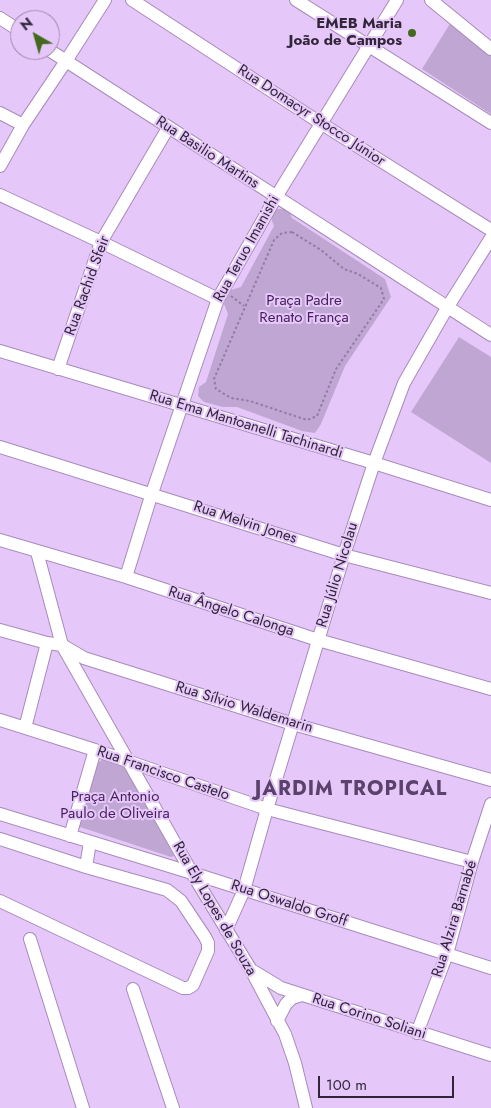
<!DOCTYPE html>
<meta charset="utf-8">
<style>
body{margin:0}
#map{position:relative;width:491px;height:1108px;overflow:hidden;background:#e5c8f9;font-family:Jost,sans-serif}
canvas{display:block}
.north{position:absolute;left:10px;top:10px;width:50px;height:50px;box-sizing:border-box;background:#e5c8f9;border:1px solid #9d87ac;border-radius:50%;rotate:322deg;font-size:14px;font-weight:700;line-height:20px;text-align:center;color:#312538}
.north::after{content:'';display:block;margin:auto;width:18px;height:22px;background:#45681f;clip-path:polygon(50% 0,100% 100%,50% 72%,0 100%)}
.scale{position:absolute;left:318px;top:1076px;width:136px;height:22px;box-sizing:border-box;border:2px solid #312538;border-top:0;padding-left:6px;font-size:15px;line-height:18px;white-space:nowrap;color:#312538;-webkit-text-stroke:4px #e5c8f9;paint-order:stroke}
</style>
<div id="map">
<canvas width="491" height="1108"></canvas>
<div class="north">N</div>
<div class="scale">100 m</div>
</div>
<script>
const ctx = document.querySelector('canvas').getContext('2d');
ctx.lineJoin = 'round';
function fillPath(path, color) { ctx.fillStyle = color; ctx.fill(path, 'evenodd'); }
const toPath = rows => new Path2D(rows.map(r => 'M' + r).join(''));
function trace(path, color, width, dash) { ctx.strokeStyle = color; ctx.lineWidth = width; ctx.lineCap = dash ? 'butt' : 'round'; ctx.setLineDash(dash || []); ctx.stroke(path); }
function label(font, color, halo, rows, align = 'center') {
  ctx.font = font + ' Jost,sans-serif'; ctx.lineWidth = 4; ctx.setLineDash([]); ctx.textBaseline = 'middle'; ctx.strokeStyle = halo; ctx.fillStyle = color; for (const [text, x, y, turn = 0] of rows) {
    ctx.save(); ctx.translate(x, y); ctx.rotate((+turn || 0) * Math.PI / 180); ctx.textAlign = isNaN(turn) ? turn : align; if (halo) ctx.strokeText(text, 0, 0); ctx.fillText(text, 0, 0); ctx.restore();
  }
}
fillPath(toPath([
 [451,22,491,55,491,114,422,69],
 [277,209,284,209,290,213,292,218,385,279,391,297,345,366,321,424,315,433,302,431,237,407,223,407,204,402,198,396,199,387,206,382,228,314,224,304,225,299,231,290,241,287,274,226,271,218,272,215],
 [459,337,491,357,491,463,411,412],
 [104,758,128,766,174,856,171,857,77,826,98,763]
]), '#c0a6d2');
const minor = toPath([
 [132,0,322,124,491,230],
 [296,0,491,123],
 [431,0,491,49],
 [0,18,20,31],
 [49,50,491,335],
 [0,113,23,125],
 [0,166,23,125,66,61,105,0],
 [0,195,101,242,218,299],
 [0,351,374,463,491,500],
 [58,369,101,242,168,128],
 [0,447,344,555,491,593],
 [0,540,126,577,318,640,491,689],
 [37,552,62,645,192,873,251,970,285,1034,295,1063,306,1108],
 [126,577,152,493,218,299,276,197,397,0],
 [0,630,47,643,62,645,84,658,293,724,491,780],
 [0,720,95,750,267,809,472,862],
 [25,728,47,643],
 [0,814,192,873,491,968],
 [70,836,95,750],
 [0,839,86,867,167,890,181,901,205,937,208,943,208,951,193,985,188,988,183,988,0,901],
 [86,867,90,842],
 [226,930,244,890,267,809,344,555,374,463,404,383,447,308,491,238],
 [30,939,83,1108],
 [253,971,281,988,491,1055],
 [133,989,173,1108],
 [277,1021,286,1004,292,998,302,995],
 [417,1033,447,954,472,862,491,804]
]);
trace(minor, '#a78bba', 14);
trace(toPath([
 [292,232,321,250,344,269,358,274,381,288,384,299,336,369,317,416,307,420,250,401,231,398,216,389,214,379,274,240,282,233,292,232],
 [231,296,244,306]
]), '#927da0', 2, [2.5, 2.5]);
trace(minor, '#fff', 12);
for (const [x, y, r, color] of [
 [412,33,5,"#45681f"]
]) { const dot = new Path2D(); dot.arc(x, y, r, 0, 2 * Math.PI); ctx.fillStyle = color; ctx.fill(dot); trace(dot, '#e5c8f9', 2); }
label('bold 15px', '#312538', '#e5c8f9', [
 ["EMEB Maria",402,24],
 ["João de Campos",402,41]
], 'right');
label('15px', '#312538', '#e5c8f9', [
 ["Rua Domacyr Stocco Júnior",311,116,33],
 ["Rua Basilio Martins",207,153,33],
 ["Rua Teruo Imanishi",247,249,-61],
 ["Rua Rachid Sfeir",88,286,-70],
 ["Rua Ema Mantoanelli Tachinardi",246,425,17],
 ["Rua Melvin Jones",245,523,18],
 ["Rua Júlio Nicolau",338,575,-73],
 ["Rua Ângelo Calonga",231,612,18],
 ["Rua Sílvio Waldemarin",244,708,17],
 ["Rua Francisco Castelo",163,774,19],
 ["Rua Oswaldo Groff",289,904,18],
 ["Rua Ely Lopes de Souza",214,909,60],
 ["Rua Alzira Barnabé",455,919,-73],
 ["Rua Corino Soliani",369,1017,18]
]);
label('15px', '#49205f', '#e5c8f9', [
 ["Praça Padre",304,301],
 ["Renato França",304,318],
 ["Praça Antonio",115,797],
 ["Paulo de Oliveira",115,814]
]);
ctx.letterSpacing = '1px';
label('bold 20px', '#5b426c', '#e5c8f9', [
 ["JARDIM TROPICAL",351,790]
]);
ctx.letterSpacing = '0px';
</script>
